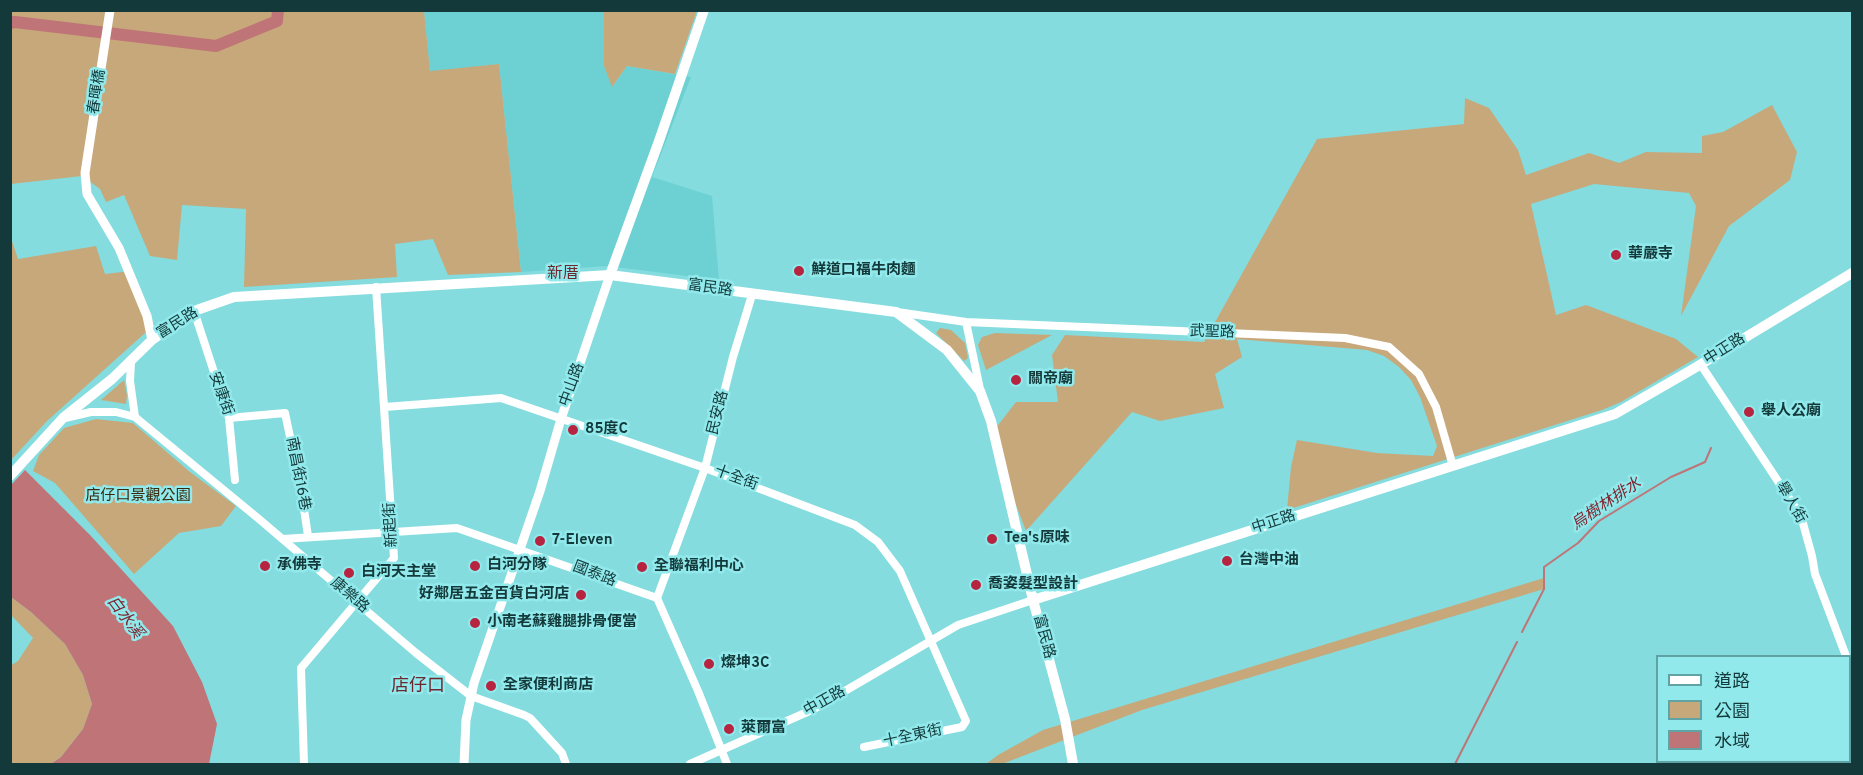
<!DOCTYPE html>
<meta charset="utf-8">
<style>
body{margin:0}
#map{position:relative;width:1863px;height:775px;overflow:hidden;background:#84dcde;font-family:Overpass,"Noto Sans TC",sans-serif}
canvas{display:block}
.frame{position:absolute;inset:0;border:12px solid #13393a;pointer-events:none}
.legend{position:absolute;left:1656px;top:655px;width:195px;height:108px;box-sizing:border-box;background:#91e9eb;border:2px solid #5fa3a4;margin:0;padding:8px 10px;list-style:none;font-size:18px;color:#13393a}
.legend li{display:flex;align-items:center;gap:12px;height:30px}
.legend b{width:30px;border:2px solid #5fa3a4}
</style>
<div id="map">
<canvas width="1863" height="775"></canvas>
<div class="frame"></div>
<ul class="legend">
<li><b style="height:8px;background:#fff"></b>道路</li>
<li><b style="height:16px;background:#c7a87b"></b>公園</li>
<li><b style="height:16px;background:#bf7477"></b>水域</li>
</ul>
</div>
<script>
const ctx = document.querySelector('canvas').getContext('2d');
ctx.lineJoin = 'round';
function fillPath(path, color) { ctx.fillStyle = color; ctx.fill(path, 'evenodd'); }
const toPath = rows => new Path2D(rows.map(r => 'M' + r).join(''));
function trace(path, color, width, dash) { ctx.strokeStyle = color; ctx.lineWidth = width; ctx.lineCap = dash ? 'butt' : 'round'; ctx.setLineDash(dash || []); ctx.stroke(path); }
function label(font, color, halo, rows, align = 'center') {
  ctx.font = font + ' Overpass,"Noto Sans TC",sans-serif'; ctx.lineWidth = 5; ctx.setLineDash([]); ctx.textBaseline = 'middle'; ctx.strokeStyle = halo; ctx.fillStyle = color; for (const [text, x, y, turn = 0] of rows) {
    ctx.save(); ctx.translate(x, y); ctx.rotate((+turn || 0) * Math.PI / 180); ctx.textAlign = isNaN(turn) ? turn : align; if (halo) ctx.strokeText(text, 0, 0); ctx.fillText(text, 0, 0); ctx.restore();
  }
}
fillPath(toPath([
 [424,11,604,11,604,66,613,86,627,66,691,77,652,177,712,196,719,280,607,266,521,272,499,64,430,72]
]), '#6dd1d3');
fillPath(toPath([
 [10,11,424,11,430,71,499,64,521,272,448,275,433,239,395,244,397,277,244,287,246,209,182,205,177,260,150,256,124,195,106,202,100,189,82,176,11,184],
 [604,11,697,11,675,74,627,66,612,87,604,66],
 [1465,98,1489,108,1518,150,1526,175,1589,153,1619,163,1646,152,1702,153,1702,136,1723,132,1772,105,1797,152,1790,180,1729,226,1681,316,1696,206,1689,193,1594,184,1531,204,1556,315,1586,305,1676,339,1698,357,1621,402,1602,410,1287,510,1291,467,1297,440,1377,453,1433,456,1437,446,1420,397,1411,380,1399,367,1384,356,1367,350,1237,339,1242,357,1215,374,1224,408,1160,421,1132,412,1026,531,1003,471,995,429,1016,402,1058,402,1052,355,1065,335,1204,342,1317,139,1464,124],
 [10,235,18,259,96,246,105,274,131,271,154,325,47,421,11,460],
 [940,328,951,330,965,343,968,358,964,361,936,333],
 [995,333,1052,335,986,370,978,345,982,337],
 [124,380,127,395,126,404,101,400],
 [96,419,133,423,190,472,236,506,221,526,179,533,134,574,55,483,33,471,39,455,64,428],
 [1544,578,1544,589,1142,710,1002,764,986,764,998,755,1043,730],
 [11,597,31,612,65,644,83,675,92,704,83,729,61,757,51,764,11,764,10,666,18,661,33,638,11,615]
]), '#c7a87b');
fillPath(toPath([
 [25,470,90,535,173,626,202,682,217,724,209,764,51,764,61,757,83,729,92,704,83,675,65,644,31,612,11,597,11,485]
]), '#bf7477');
trace(toPath([
 [1522,632,1544,589,1544,567,1578,543,1599,521,1671,477,1705,462,1711,448],
 [1455,764,1517,642]
]), '#bf7477', 2);
trace(toPath([
 [10,23,15,22,216,46,277,21,278,10]
]), '#bf7477', 12);
trace(toPath([
 [194,311,229,418,235,480],
 [897,312,966,322,1345,338,1389,347,1419,374,1436,407,1453,466],
 [966,322,980,389],
 [131,362,130,381,135,417],
 [1701,365,1801,516,1812,556,1815,574,1846,656],
 [385,407,501,398,705,468,855,525,878,542,900,571,966,721,962,727,864,747],
 [65,418,91,412,116,412,135,417,259,519,416,653,471,696,524,715,530,718,562,753,566,764],
 [229,418,285,413,301,489,308,536],
 [283,539,457,528,657,598,698,691,727,764],
 [657,598,705,468,733,357,752,295],
 [1850,666,1852,675],
 [304,764,301,668,394,558,376,287],
 [690,764,814,709,958,625,1033,600]
]), '#fff', 8);
trace(toPath([
 [110,10,85,173,87,194,119,248,147,316,152,340],
 [464,764,466,720,474,683,540,491,561,419,610,275]
]), '#fff', 9);
trace(toPath([
 [610,275,659,141,704,10],
 [10,476,63,418,112,379,152,340,194,311,234,297,610,275,896,312,947,350,980,391,991,421,1033,600,1065,719,1073,764],
 [1033,600,1615,414,1693,369,1852,273]
]), '#fff', 10);
for (const [x, y, r, color] of [
 [1616,255,6,"#b6243f"],
 [799,271,6,"#b6243f"],
 [1016,380,6,"#b6243f"],
 [1749,412,6,"#b6243f"],
 [573,430,6,"#b6243f"],
 [992,539,6,"#b6243f"],
 [540,541,6,"#b6243f"],
 [1227,561,6,"#b6243f"],
 [265,566,6,"#b6243f"],
 [475,566,6,"#b6243f"],
 [642,567,6,"#b6243f"],
 [349,573,6,"#b6243f"],
 [976,585,6,"#b6243f"],
 [581,595,6,"#b6243f"],
 [475,623,6,"#b6243f"],
 [709,664,6,"#b6243f"],
 [491,686,6,"#b6243f"],
 [729,729,6,"#b6243f"]
]) { const dot = new Path2D(); dot.arc(x, y, r, 0, 2 * Math.PI); ctx.fillStyle = color; ctx.fill(dot); trace(dot, '#91e9eb', 2); }
label('15px', '#13393a', '#91e9eb', [
 ["春暉橋",98,92,-81],
 ["富民路",710,289,8],
 ["富民路",178,324,-32],
 ["武聖路",1212,333,2],
 ["中正路",1725,350,-32],
 ["中山路",573,385,-70],
 ["安康街",220,394,71],
 ["民安路",719,413,-76],
 ["南昌街16巷",297,474,79],
 ["十全街",736,479,20],
 ["舉人街",1790,503,60],
 ["中正路",1274,523,-18],
 ["新起街",392,525,-93],
 ["國泰路",594,575,21],
 ["康樂路",349,596,41],
 ["富民路",1043,637,75],
 ["中正路",825,702,-29],
 ["十全東街",913,737,-12]
]);
label('bold 15px', '#13393a', '#91e9eb', [
 ["華嚴寺",1628,255],
 ["鮮道口福牛肉麵",811,271],
 ["關帝廟",1028,380],
 ["舉人公廟",1761,412],
 ["85度C",585,430],
 ["Tea's原味",1004,539],
 ["7-Eleven",552,541],
 ["台灣中油",1239,561],
 ["承佛寺",277,566],
 ["白河分隊",487,566],
 ["全聯福利中心",654,567],
 ["白河天主堂",361,573],
 ["喬姿髮型設計",988,585],
 ["好鄰居五金百貨白河店",569,595,"right"],
 ["小南老蘇雞腿排骨便當",487,623],
 ["燦坤3C",721,664],
 ["全家便利商店",503,686],
 ["萊爾富",741,729]
], 'left');
label('15px', '#3a280b', '#91e9eb', [
 ["店仔口景觀公園",138,497]
]);
label('16px', '#6d272e', '#91e9eb', [
 ["新厝",563,275]
]);
label('italic 16px', '#802430', '#91e9eb', [
 ["烏樹林排水",1607,505,-34],
 ["白水溪",124,618,53]
]);
label('18px', '#6d272e', '#91e9eb', [
 ["店仔口",418,687]
]);
</script>
